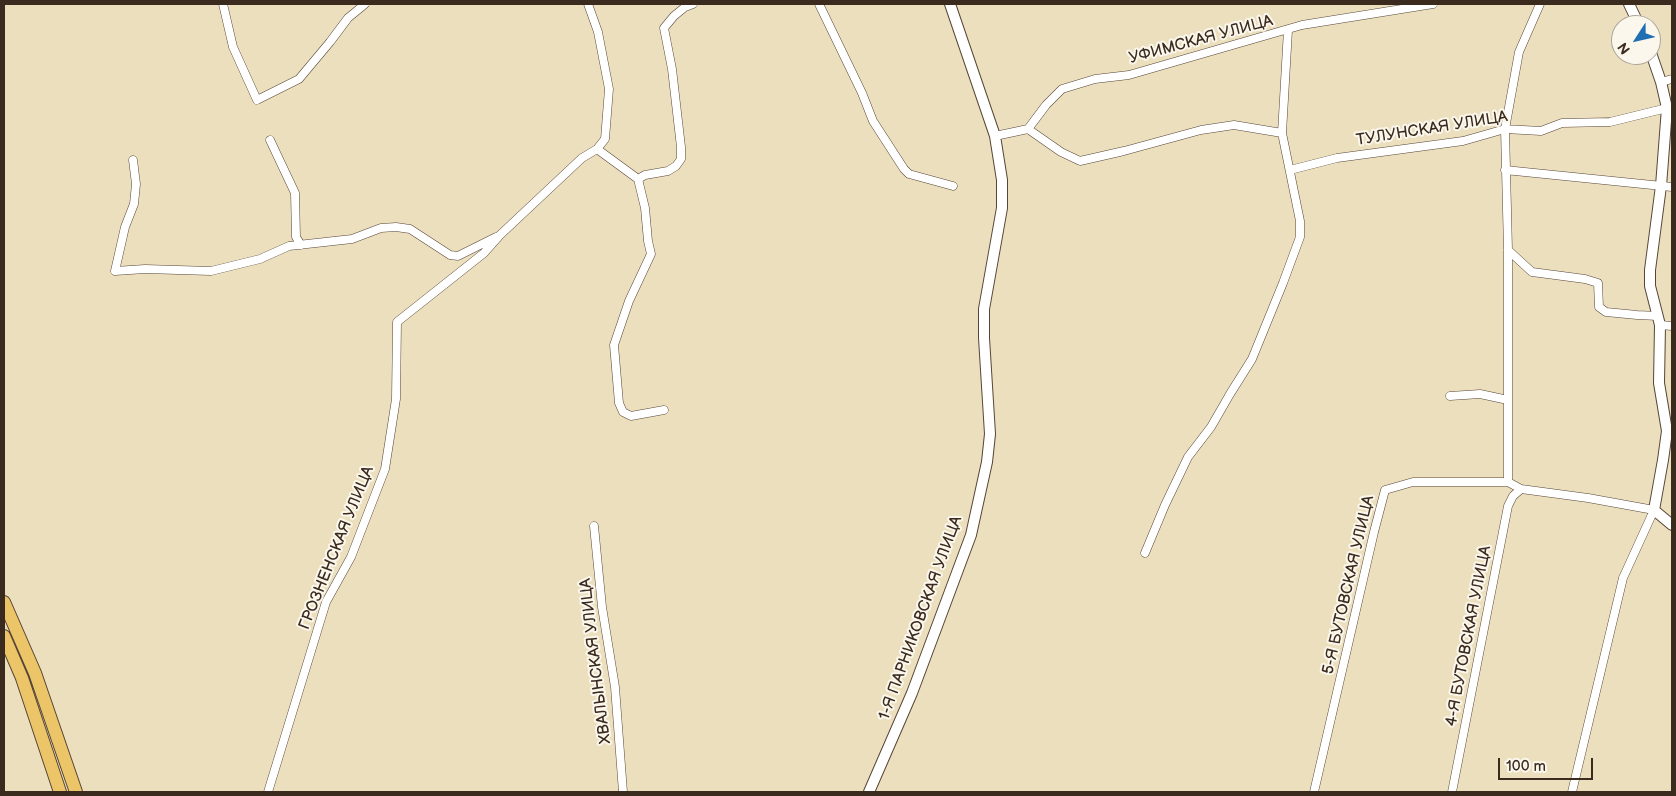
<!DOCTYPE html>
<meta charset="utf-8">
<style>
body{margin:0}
#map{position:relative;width:1676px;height:796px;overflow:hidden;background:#ecdfbe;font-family:"Balsamiq Sans",sans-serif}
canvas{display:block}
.frame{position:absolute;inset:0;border:5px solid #3b2a1e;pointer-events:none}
.north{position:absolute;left:1611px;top:15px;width:50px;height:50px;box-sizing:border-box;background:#fbf7ec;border:1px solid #aea59a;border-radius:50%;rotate:235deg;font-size:14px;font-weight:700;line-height:20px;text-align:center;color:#3b2a1e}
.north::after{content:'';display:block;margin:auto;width:18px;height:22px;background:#1f6fb2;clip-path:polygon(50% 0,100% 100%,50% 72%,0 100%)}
.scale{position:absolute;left:1498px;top:758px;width:95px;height:22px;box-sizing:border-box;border:2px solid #3b2a1e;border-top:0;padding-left:6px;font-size:15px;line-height:18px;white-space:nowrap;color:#3b2a1e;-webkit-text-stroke:4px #fbf7ec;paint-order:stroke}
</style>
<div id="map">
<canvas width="1676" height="796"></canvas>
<div class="frame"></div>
<div class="north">N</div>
<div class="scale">100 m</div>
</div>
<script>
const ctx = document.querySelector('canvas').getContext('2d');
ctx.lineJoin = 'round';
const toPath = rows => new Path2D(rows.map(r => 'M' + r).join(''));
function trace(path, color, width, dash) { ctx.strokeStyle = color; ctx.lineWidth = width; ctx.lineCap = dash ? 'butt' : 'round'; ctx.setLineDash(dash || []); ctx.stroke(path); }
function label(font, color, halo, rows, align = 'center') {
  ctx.font = font + ' "Balsamiq Sans",sans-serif'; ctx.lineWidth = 4; ctx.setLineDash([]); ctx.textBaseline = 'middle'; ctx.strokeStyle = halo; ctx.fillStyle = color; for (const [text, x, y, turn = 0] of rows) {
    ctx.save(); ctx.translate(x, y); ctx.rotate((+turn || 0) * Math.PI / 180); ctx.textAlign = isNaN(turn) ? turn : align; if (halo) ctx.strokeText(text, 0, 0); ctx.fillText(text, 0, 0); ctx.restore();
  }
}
const minor = toPath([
 [223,4,233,47,257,100,299,79,330,42,348,18,365,4],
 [819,4,862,93,873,121,904,169,909,174,953,186],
 [1661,82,1672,79],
 [1028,129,1061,152,1080,161,1124,151,1201,130,1234,125,1282,133],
 [995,136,1028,129,1046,105,1062,89,1095,79,1129,75,1302,25,1433,4],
 [270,140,295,193,296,237,301,245],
 [597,149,638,179],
 [133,160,136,184,134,204,125,227,115,271,145,269,211,271,260,259,289,246,352,239,381,228,396,227,410,229,450,255,458,256,496,237],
 [1290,170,1337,158,1463,141,1505,129,1541,131,1562,123,1610,122,1667,108],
 [1505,170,1672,187],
 [638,179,645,208,648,241,651,254,629,301,614,345,619,403,623,412,631,416,664,410],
 [638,179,645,175,668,171,676,166,681,159,681,147,672,69,664,28,674,16,685,7,693,4],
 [1508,250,1532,272,1585,279,1598,283,1599,307,1606,312,1637,315,1658,316],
 [1660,325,1672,326],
 [1450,396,1480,394,1508,400],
 [1508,482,1508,250,1505,129,1519,52,1540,4],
 [594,526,602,607,615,687,623,792],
 [1145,553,1165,505,1188,457,1211,427,1230,394,1252,359,1283,283,1300,237,1300,221,1282,133,1288,30],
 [268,792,326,602,351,557,385,469,396,399,397,322,484,253,500,235,582,158,597,149,605,139,609,89,598,32,588,4],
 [1314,792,1374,532,1385,490,1413,482,1508,482,1521,489,1588,498,1654,510,1623,578,1572,792],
 [1452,792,1508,506,1513,496,1521,489]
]);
const tertiary = toPath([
 [1629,4,1639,25],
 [1651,53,1661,82,1667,108,1661,186,1650,270,1650,286,1660,325,1659,383,1667,431,1663,460,1654,510,1672,525],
 [869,792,912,693,971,535,987,462,990,434,984,338,984,309,1002,208,1002,180,995,136,950,4]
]);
const trunk = toPath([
 [4,602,35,673,76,792],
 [4,636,22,678,60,792]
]);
trace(minor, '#564536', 9);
trace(tertiary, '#564536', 12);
trace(trunk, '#564536', 14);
trace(minor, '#fff', 8);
trace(tertiary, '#fff', 10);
trace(trunk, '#edc569', 12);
label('16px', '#3b2a1e', '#fbf7ec', [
 ["УФИМСКАЯ УЛИЦА",1201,40,-15],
 ["ТУЛУНСКАЯ УЛИЦА",1432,129,-9],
 ["ГРОЗНЕНСКАЯ УЛИЦА",337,548,-68],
 ["5-Я БУТОВСКАЯ УЛИЦА",1349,585,-77],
 ["1-Я ПАРНИКОВСКАЯ УЛИЦА",921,618,-70],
 ["4-Я БУТОВСКАЯ УЛИЦА",1469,636,-79],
 ["ХВАЛЫНСКАЯ УЛИЦА",596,661,-97]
]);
</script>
